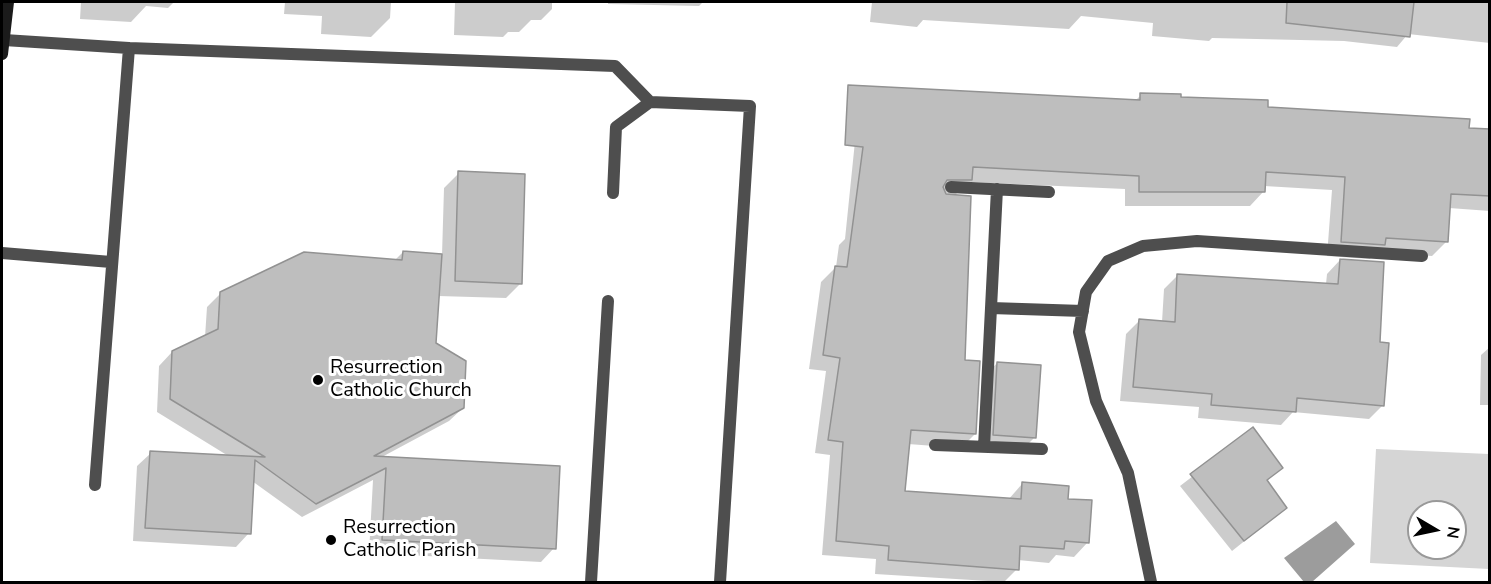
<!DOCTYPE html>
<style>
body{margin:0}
#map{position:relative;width:1491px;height:584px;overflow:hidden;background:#fff;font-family:"Nunito Sans",sans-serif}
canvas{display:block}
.frame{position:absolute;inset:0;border:3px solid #000;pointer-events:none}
.north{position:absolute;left:1407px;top:500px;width:60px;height:60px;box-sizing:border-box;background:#fff;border:2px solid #999;border-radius:50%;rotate:99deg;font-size:16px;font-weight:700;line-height:24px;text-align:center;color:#000}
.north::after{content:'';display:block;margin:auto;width:21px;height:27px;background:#000;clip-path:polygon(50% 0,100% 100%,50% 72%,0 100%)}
</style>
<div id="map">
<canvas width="1491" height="584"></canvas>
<div class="frame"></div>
<div class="north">N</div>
</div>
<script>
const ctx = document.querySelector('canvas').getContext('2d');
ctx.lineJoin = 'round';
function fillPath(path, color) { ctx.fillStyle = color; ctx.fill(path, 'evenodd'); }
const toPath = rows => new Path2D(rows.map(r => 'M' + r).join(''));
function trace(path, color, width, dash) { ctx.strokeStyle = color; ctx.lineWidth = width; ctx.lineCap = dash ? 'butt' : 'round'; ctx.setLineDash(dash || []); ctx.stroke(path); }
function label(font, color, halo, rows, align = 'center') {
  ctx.font = font + ' "Nunito Sans",sans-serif'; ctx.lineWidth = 6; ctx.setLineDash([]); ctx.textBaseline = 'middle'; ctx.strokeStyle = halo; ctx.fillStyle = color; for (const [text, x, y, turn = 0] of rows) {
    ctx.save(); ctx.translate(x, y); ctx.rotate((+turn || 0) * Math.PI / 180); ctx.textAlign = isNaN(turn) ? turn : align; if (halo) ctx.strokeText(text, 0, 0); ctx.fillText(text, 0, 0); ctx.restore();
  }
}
fillPath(toPath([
 [1376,449,1489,454,1489,569,1370,563],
 [1419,512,1455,512,1455,548,1419,548]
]), '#d5d5d5');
fillPath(toPath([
 [1336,521,1355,544,1312,582,1304,582,1284,558]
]), '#9c9c9c');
fillPath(toPath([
 [81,2,174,2,168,8,146,6,131,22,80,19],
 [285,2,391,2,390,18,371,37,321,34,322,16,284,14],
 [455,2,552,2,552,9,541,20,531,20,519,32,508,32,503,37,454,35],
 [608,2,809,2,702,3,699,6,608,4],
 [872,2,1490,2,1490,43,1408,34,1397,47,1344,41,1212,38,1209,41,1152,36,1153,23,1081,16,1069,29,923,20,917,27,870,22],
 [1141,95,1490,131,1490,211,1449,208,1447,241,1432,256,1376,252,1370,259,1327,256,1332,190,1264,186,1264,191,1250,206,1125,206,1125,189,968,182,954,196,963,361,975,434,961,448,908,444,904,492,1008,500,1022,484,1067,500,1088,542,1074,557,1056,555,1049,563,1018,560,1017,569,1004,582,875,574,876,559,822,555,830,455,815,453,826,371,809,369,821,282,836,267,839,245,845,239,859,102,1135,101],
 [459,173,521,283,506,298,438,296,434,343,463,408,449,421,380,458,554,548,541,562,369,553,373,480,302,517,252,481,249,533,236,547,133,541,137,466,151,453,230,457,157,412,159,366,172,352,205,337,207,307,221,293,394,261,403,252,442,255,444,188],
 [1340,260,1378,344,1383,405,1369,419,1293,412,1281,425,1198,418,1199,407,1120,401,1126,334,1140,320,1162,322,1164,289,1178,275,1326,284,1327,274],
 [1490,347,1490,405,1480,405,1481,355],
 [997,363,1034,438,1023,449,982,446,986,375],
 [1253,430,1281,468,1266,482,1286,508,1232,551,1180,486]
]), '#0003');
const building = toPath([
 [1287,2,1414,2,1410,37,1286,23,1287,2],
 [848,85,1140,100,1140,93,1181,94,1181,97,1268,100,1268,107,1470,119,1469,128,1490,129,1490,196,1451,194,1448,242,1386,238,1385,245,1341,242,1345,177,1266,172,1265,192,1139,192,1139,176,973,167,972,180,947,180,943,187,946,194,971,196,965,360,980,361,976,434,911,430,905,491,1021,499,1022,482,1069,486,1068,499,1092,500,1089,543,1065,541,1064,549,1020,546,1019,570,888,560,889,546,836,541,843,442,828,440,840,358,823,355,835,266,847,267,863,147,845,145,848,85],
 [458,171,525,174,522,284,455,281,458,171],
 [403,251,442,254,436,343,466,361,464,408,374,456,560,466,556,549,382,540,386,468,316,504,255,460,251,534,145,528,150,451,265,457,170,399,172,351,218,329,220,292,304,252,402,260,403,251],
 [1340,259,1384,262,1380,342,1389,343,1384,406,1297,398,1296,412,1211,405,1212,394,1133,387,1139,319,1175,322,1177,274,1338,284,1340,259],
 [997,362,1041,365,1036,438,993,435,997,362],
 [1253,427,1283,468,1267,480,1287,508,1244,541,1190,474,1253,427]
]);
fillPath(building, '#bebebe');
trace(building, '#929292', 1.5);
trace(toPath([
 [4,40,129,48,615,66,650,102,750,106,720,582],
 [951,187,1049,192],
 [613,193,616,127,650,102],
 [2,253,111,262],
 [991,308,1083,311],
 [935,445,1042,449],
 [984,447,997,189],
 [95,485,129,48],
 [591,582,608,301],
 [1151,582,1128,473,1096,401,1079,332,1086,292,1108,261,1143,246,1197,241,1422,256]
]), '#4e4e4e', 12);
trace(toPath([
 [2,54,8,2]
]), '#1b1b1b', 12);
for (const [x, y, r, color] of [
 [318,380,6,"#000"],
 [331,540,6,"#000"]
]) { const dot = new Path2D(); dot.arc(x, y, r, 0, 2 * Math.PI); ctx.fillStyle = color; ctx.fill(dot); trace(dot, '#fff', 2); }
label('20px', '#000', '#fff', [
 ["Resurrection",330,368],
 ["Catholic Church",330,391],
 ["Resurrection",343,528],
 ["Catholic Parish",343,551]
], 'left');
</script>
